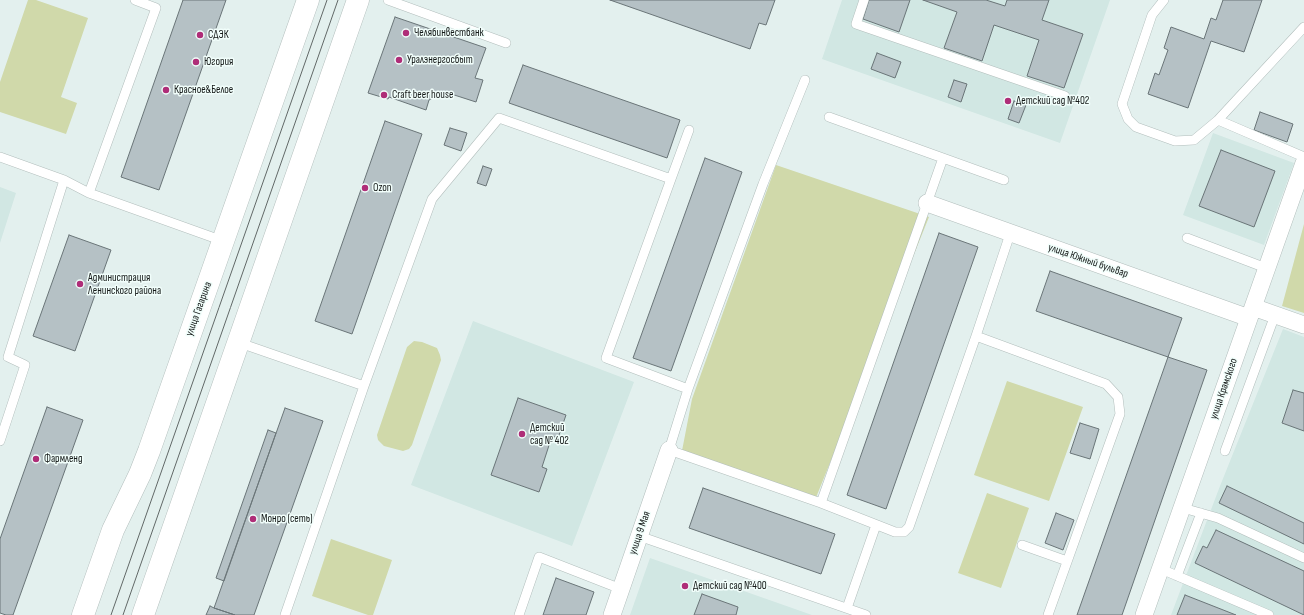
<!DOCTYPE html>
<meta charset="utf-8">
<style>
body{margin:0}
canvas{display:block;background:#e3f0ee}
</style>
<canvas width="1304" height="615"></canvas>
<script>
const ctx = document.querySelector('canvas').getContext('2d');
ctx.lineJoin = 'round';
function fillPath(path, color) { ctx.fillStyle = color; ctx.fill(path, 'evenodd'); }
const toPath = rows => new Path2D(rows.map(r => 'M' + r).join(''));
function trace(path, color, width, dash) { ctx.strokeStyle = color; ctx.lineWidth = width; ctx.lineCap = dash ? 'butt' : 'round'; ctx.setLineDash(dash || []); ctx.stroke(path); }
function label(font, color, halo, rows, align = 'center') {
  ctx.font = font + ' "Sofia Sans Condensed",sans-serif'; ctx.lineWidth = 3; ctx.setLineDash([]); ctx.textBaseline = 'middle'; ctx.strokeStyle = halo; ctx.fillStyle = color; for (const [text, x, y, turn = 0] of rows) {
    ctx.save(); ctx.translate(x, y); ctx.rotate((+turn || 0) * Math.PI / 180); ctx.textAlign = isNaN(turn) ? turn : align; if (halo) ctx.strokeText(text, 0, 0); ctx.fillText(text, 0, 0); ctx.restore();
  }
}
fillPath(toPath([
 [842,0,1110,0,1060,143,822,59],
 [1213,133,1294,163,1264,245,1183,215],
 [0,187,16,193,0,243],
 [473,321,634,382,572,546,411,485],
 [1283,329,1304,337,1304,615,1171,615,1220,486],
 [650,558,812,615,630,615]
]), '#d1e7e3');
fillPath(toPath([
 [28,0,36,0,88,18,61,97,77,103,66,134,0,112,0,82],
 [776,165,929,217,813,505,681,456,692,399],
 [1304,224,1304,313,1282,306],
 [414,341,422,342,437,348,440,355,441,360,412,445,409,449,403,451,384,446,378,440,377,435,407,347],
 [1007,381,1083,407,1049,501,974,475],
 [987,493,1029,508,1001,588,958,573],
 [331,539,392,560,373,615,368,615,312,596]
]), '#d0d9aa');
const building = toPath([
 [183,0,226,0,159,190,121,177,183,0],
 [610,0,775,0,766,25,759,23,750,49,610,0],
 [869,0,910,0,899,32,863,19,869,0],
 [923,0,986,0,1005,6,1007,0,1049,0,1042,20,1083,34,1064,88,1027,76,1039,40,994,25,982,61,944,48,957,12,923,0],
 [1223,0,1262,0,1244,52,1211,41,1188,108,1148,94,1155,73,1159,75,1168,50,1164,48,1171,27,1204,39,1211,18,1216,20,1223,0],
 [395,17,486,48,475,78,483,80,476,102,445,92,429,100,426,110,389,97,388,99,368,93,395,17],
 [877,53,901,62,895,78,871,69,877,53],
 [523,65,680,120,667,158,509,103,523,65],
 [954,80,967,84,961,102,948,97,954,80],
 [1014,101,1026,105,1019,123,1008,119,1014,101],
 [1260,112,1293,124,1287,142,1254,130,1260,112],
 [385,121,422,134,352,334,315,321,385,121],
 [450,128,467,133,461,151,444,145,450,128],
 [1221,150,1275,171,1254,227,1199,206,1221,150],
 [705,158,742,172,671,371,633,358,705,158],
 [483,166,492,169,486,186,477,183,483,166],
 [939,233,978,247,886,509,847,495,939,233],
 [69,235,111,250,75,351,33,336,69,235],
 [1050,271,1182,318,1168,357,1036,311,1050,271],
 [1168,357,1207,370,1122,615,1077,615,1168,357],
 [1293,390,1304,393,1304,431,1282,423,1293,390],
 [518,398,566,415,558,438,552,436,542,467,547,469,539,492,491,475,518,398],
 [47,407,83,420,13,615,6,615,0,613,0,539,47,407],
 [285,408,323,421,254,615,235,615,214,608,285,408],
 [1080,423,1099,429,1090,459,1070,453,1080,423],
 [268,430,276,433,224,581,216,578,268,430],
 [1227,486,1304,523,1304,544,1219,503,1227,486],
 [703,488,835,534,821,574,689,528,703,488],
 [1056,513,1074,520,1063,550,1045,543,1056,513],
 [1216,530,1304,571,1304,615,1195,563,1203,546,1207,548,1216,530],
 [556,578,594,592,586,615,543,615,556,578],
 [702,594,738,607,736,615,694,615,702,594],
 [1185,595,1236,615,1177,615,1185,595],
 [210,606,214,608,235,615,206,615,210,606]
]);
fillPath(building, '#b5c1c5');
trace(building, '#6a7578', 1);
const service = toPath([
 [388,0,506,43],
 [864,0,856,24,1065,96],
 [1164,0,1152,15,1122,104,1128,119,1136,127,1175,141,1194,140,1218,120,1304,157],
 [805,80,763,184,688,389,669,450,821,503,895,532,904,532,909,527,976,336,1010,234],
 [829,117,1004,180],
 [1218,120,1304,27],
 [0,157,64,180,89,193,223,241],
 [671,179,689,130],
 [89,193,156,8,135,0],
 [1187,238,1266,268],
 [976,336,1106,384,1118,397,1120,414,1048,615],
 [237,342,364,386],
 [0,441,25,365,8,357,64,180],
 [1225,451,1275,315],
 [821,503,943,158],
 [1183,508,1218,518,1304,558],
 [639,536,866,615],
 [1022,545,1067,561],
 [1161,569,1269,615],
 [1177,576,1201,513],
 [847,608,876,525],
 [285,615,364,386,432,199,499,118,671,179,606,358,688,389],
 [519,615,539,557,621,589]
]);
const minor = toPath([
 [927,203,1249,318],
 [1253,307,1304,325],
 [612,615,669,450],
 [1144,615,1304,163]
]);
const secondary = toPath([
 [83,615,113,530,140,474,149,451,308,0],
 [143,615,358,0]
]);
trace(service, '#b2bebc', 10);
trace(minor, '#b2bebc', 18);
trace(secondary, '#b2bebc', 23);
trace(service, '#fff', 9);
trace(minor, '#fff', 17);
trace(secondary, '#fff', 22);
trace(toPath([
 [111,615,327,0],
 [123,615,338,0]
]), '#616867', 1);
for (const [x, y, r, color] of [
 [406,33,4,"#af2d78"],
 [200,35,4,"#af2d78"],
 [399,60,4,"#af2d78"],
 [196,62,4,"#af2d78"],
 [166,90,4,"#af2d78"],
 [384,95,4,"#af2d78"],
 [1008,101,4,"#af2d78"],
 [365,188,4,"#af2d78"],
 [80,284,4,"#af2d78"],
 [522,434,4,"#af2d78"],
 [36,459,4,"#af2d78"],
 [253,519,4,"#af2d78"],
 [685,586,4,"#af2d78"]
]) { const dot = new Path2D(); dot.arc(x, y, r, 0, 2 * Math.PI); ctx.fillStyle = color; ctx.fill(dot); trace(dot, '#f1fefb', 1.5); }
label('11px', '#141817', '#f1fefb', [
 ["Челябинвестбанк",414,33],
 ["СДЭК",208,35],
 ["Уралэнергосбыт",407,60],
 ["Югория",204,62],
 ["Красное&Белое",174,90],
 ["Craft beer house",392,95],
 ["Детский сад №402",1016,101],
 ["Ozon",373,188],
 ["Администрация",88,278],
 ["Ленинского района",88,291],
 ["Детский",530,428],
 ["сад № 402",530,441],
 ["Фармленд",44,459],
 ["Монро (сеть)",261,519],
 ["Детский сад №400",693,586]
], 'left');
label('11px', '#141817', '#f1fefb', [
 ["улица Южный бульвар",1088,261,19],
 ["улица Гагарина",199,309,-70],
 ["улица Крамского",1224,389,-71],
 ["улица 9 Мая",640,533,-71]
]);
</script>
